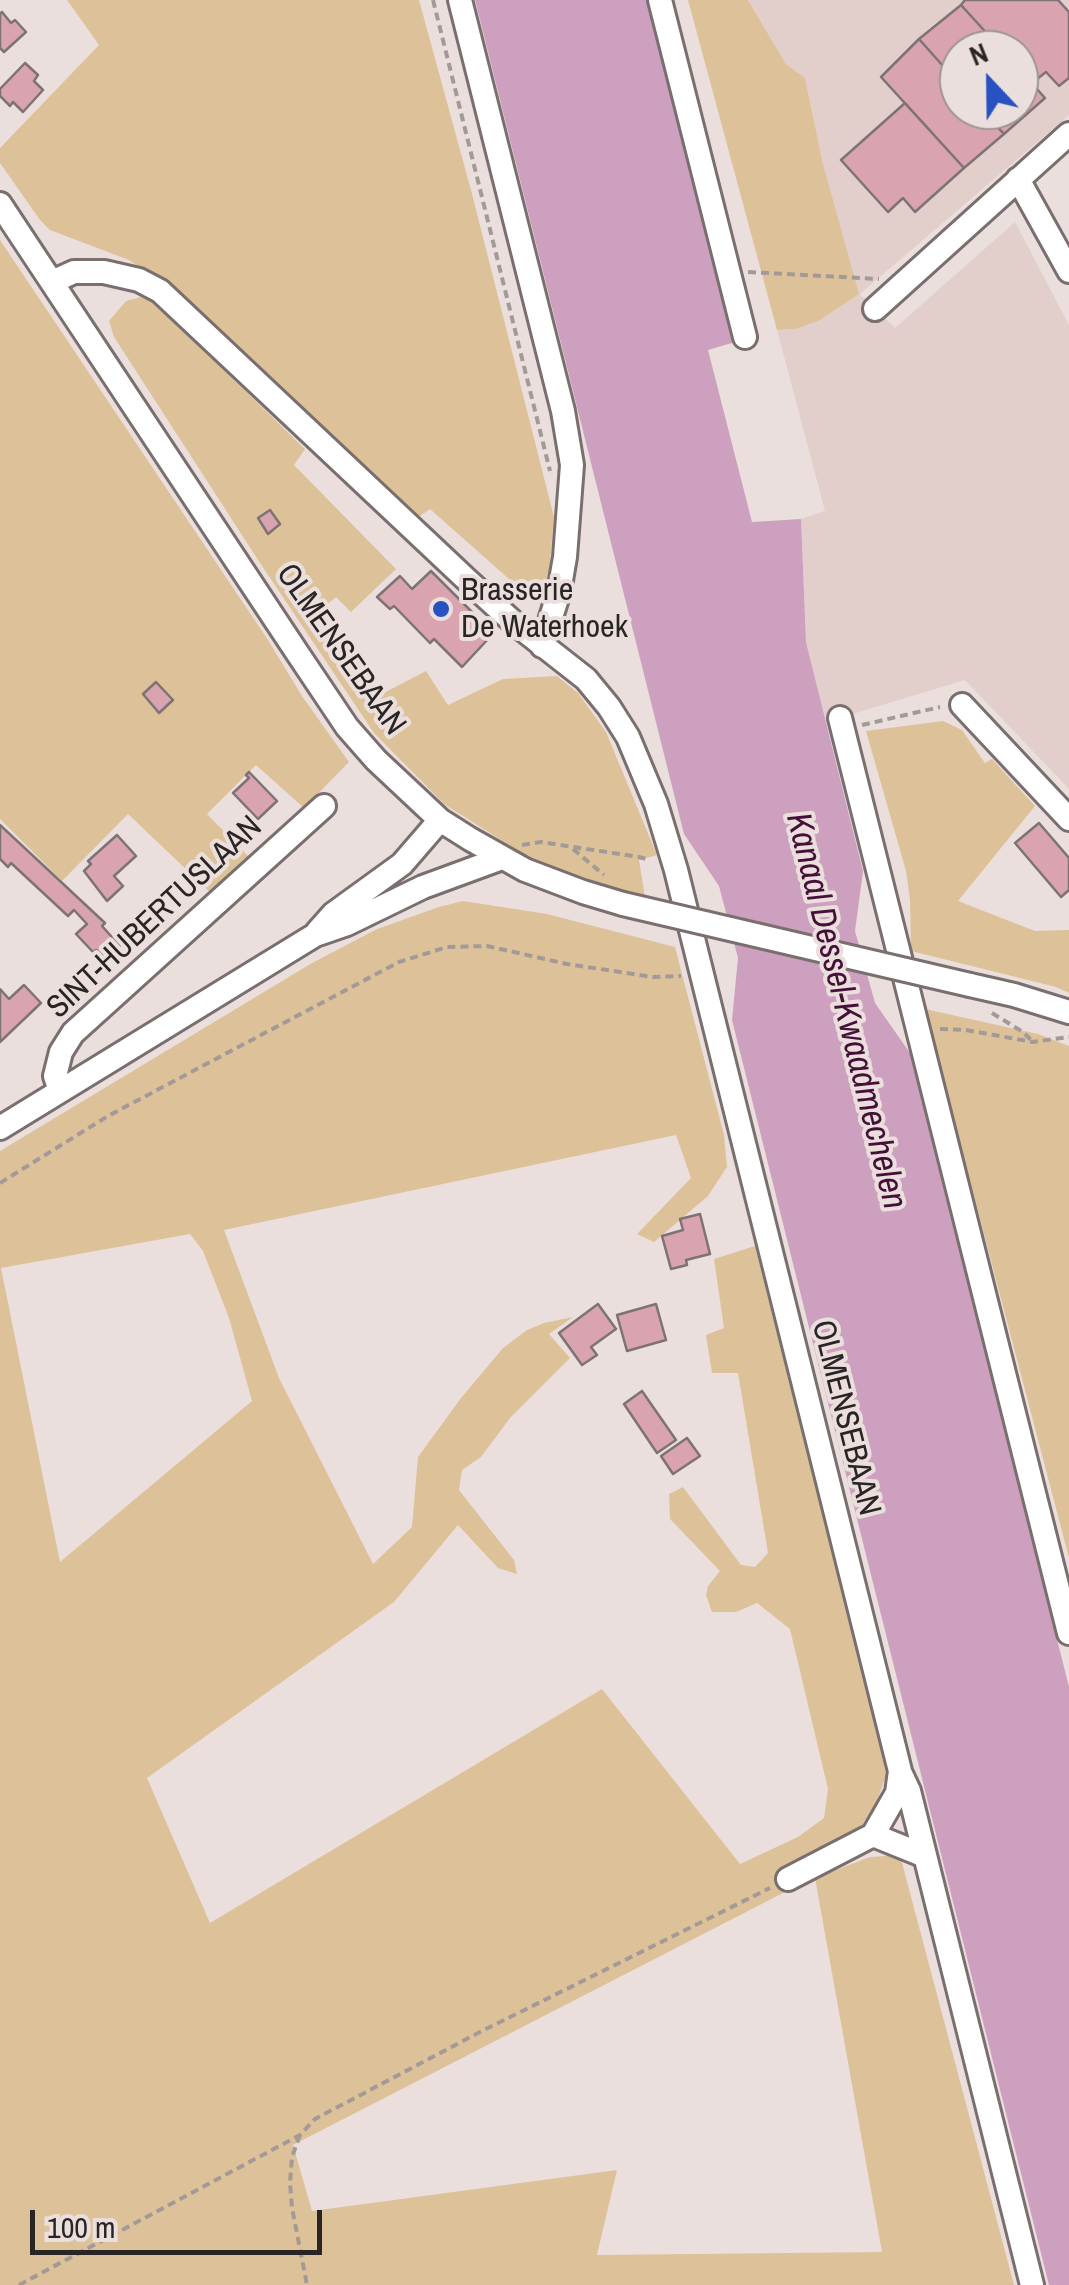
<!DOCTYPE html>
<style>
body{margin:0}
#map{position:relative;width:1069px;height:2285px;overflow:hidden;background:#ebdfdd;font-family:"Archivo Narrow",sans-serif}
canvas{display:block}
.north{position:absolute;left:939px;top:30px;width:100px;height:100px;box-sizing:border-box;background:#ebdfdd;border:2px solid #9d9593;border-radius:50%;rotate:338deg;font-size:28px;font-weight:700;line-height:40px;text-align:center;color:#292524}
.north::after{content:'';display:block;margin:auto;width:35px;height:45px;background:#2852c1;clip-path:polygon(50% 0,100% 100%,50% 72%,0 100%)}
.scale{position:absolute;left:30px;top:2210px;width:292px;height:45px;box-sizing:border-box;border:5px solid #292524;border-top:0;padding-left:12px;font-size:30px;line-height:35px;white-space:nowrap;color:#292524;-webkit-text-stroke:8px #ebdfdd;paint-order:stroke}
</style>
<div id="map">
<canvas width="1069" height="2285"></canvas>
<div class="north">N</div>
<div class="scale">100 m</div>
</div>
<script>
const ctx = document.querySelector('canvas').getContext('2d');
ctx.lineJoin = 'round';
function fillPath(path, color) { ctx.fillStyle = color; ctx.fill(path, 'evenodd'); }
const toPath = rows => new Path2D(rows.map(r => 'M' + r).join(''));
function trace(path, color, width, dash) { ctx.strokeStyle = color; ctx.lineWidth = width; ctx.lineCap = dash ? 'butt' : 'round'; ctx.setLineDash(dash || []); ctx.stroke(path); }
function label(font, color, halo, rows, align = 'center') {
  ctx.font = font + ' "Archivo Narrow",sans-serif'; ctx.lineWidth = 8; ctx.setLineDash([]); ctx.textBaseline = 'middle'; ctx.strokeStyle = halo; ctx.fillStyle = color; for (const [text, x, y, turn = 0] of rows) {
    ctx.save(); ctx.translate(x, y); ctx.rotate((+turn || 0) * Math.PI / 180); ctx.textAlign = isNaN(turn) ? turn : align; if (halo) ctx.strokeText(text, 0, 0); ctx.fillText(text, 0, 0); ctx.restore();
  }
}
fillPath(toPath([
 [748,0,1069,0,1069,115,860,294,895,328,1015,222,1069,325,1069,789,965,680,826,722,806,642,801,519,825,511,777,330,795,329,823,164,805,78,786,64],
 [959,50,1019,50,1019,110,959,110]
]), '#e2cfcc');
fillPath(toPath([
 [67,0,419,0,471,190,554,517,548,584,518,587,430,509,417,518,173,290,129,260,50,230,40,220,0,163,0,148,99,45],
 [688,0,748,0,786,64,805,78,823,164,859,294,818,321,795,329,777,330],
 [0,240,268,640,302,696,349,762,304,808,256,765,207,814,250,858,212,894,128,814,62,881,0,819],
 [141,297,156,301,166,314,305,449,294,465,396,569,351,612,336,597,317,613,376,697,426,671,448,705,503,679,557,676,578,693,606,732,657,855,639,860,645,897,601,890,547,869,444,804,374,733,260,563,114,337,109,321,126,301],
 [943,721,962,730,985,763,992,759,1035,806,958,901,1035,931,1069,930,1069,993,1056,987,911,951,910,900,906,871,866,731],
 [463,901,547,914,675,947,724,1135,727,1167,708,1196,654,1242,637,1234,691,1178,676,1135,224,1230,279,1378,373,1564,412,1527,418,1457,461,1398,503,1348,527,1330,544,1323,573,1317,549,1334,570,1358,510,1418,481,1457,462,1470,459,1490,514,1560,517,1574,498,1568,458,1525,394,1602,147,1778,210,1923,602,1689,740,1864,798,1837,824,1818,828,1789,790,1629,757,1603,736,1612,712,1612,706,1595,708,1586,720,1571,670,1519,669,1494,683,1487,741,1565,755,1567,768,1553,738,1373,712,1373,706,1335,724,1328,714,1259,755,1246,879,1740,886,1775,876,1804,857,1832,780,1871,785,1892,293,2145,312,2211,617,2170,597,2255,882,2252,815,1878,870,1857,900,1855,1014,2285,0,2285,0,1151,312,963,377,929,439,907],
 [190,1234,203,1251,229,1318,252,1401,60,1562,1,1268],
 [925,1009,1038,1034,1069,1046,1069,1558]
]), '#ddc299');
fillPath(toPath([
 [475,0,652,0,732,315,735,342,708,350,752,522,801,519,806,642,863,871,855,931,875,1003,910,1053,1069,1687,1069,2285,1049,2285,732,1020,738,958,719,886,684,834]
]), '#cca0be');
const building = toPath([
 [965,0,1058,0,1069,12,1069,78,1059,86,1046,72,1032,83,1019,69,1019,50,1002,50,961,5,965,0],
 [961,5,1002,50,959,50,959,84,919,39,961,5],
 [2,12,11,23,15,20,26,32,4,52,0,48,0,14,2,12],
 [919,39,959,84,959,110,982,110,1004,134,964,168,881,77,919,39],
 [25,63,38,75,34,81,43,90,23,112,13,102,10,106,0,96,0,89,25,63],
 [1019,69,1045,98,1004,134,982,110,1019,110,1019,69],
 [905,103,964,168,915,212,903,198,888,212,841,160,905,103],
 [270,510,280,524,268,534,258,518,270,510],
 [431,571,490,630,490,637,462,667,434,639,430,643,394,606,390,609,377,597,400,576,412,589,431,571],
 [156,682,173,700,159,713,143,694,156,682],
 [249,772,277,801,258,819,233,793,249,778,246,775,249,772],
 [1039,823,1069,858,1069,890,1061,897,1015,843,1039,823],
 [0,825,105,923,102,926,120,946,106,959,96,950,93,952,76,934,87,924,74,910,68,916,11,863,8,867,0,859,0,825],
 [117,835,136,856,114,876,123,886,107,901,84,871,91,864,88,861,117,835],
 [24,985,41,1003,0,1042,0,989,9,999,24,985],
 [700,1214,710,1254,686,1260,687,1265,671,1269,662,1236,683,1230,680,1219,700,1214],
 [598,1304,616,1329,591,1347,597,1355,582,1365,559,1333,598,1304],
 [656,1304,666,1340,627,1351,617,1315,656,1304],
 [642,1391,676,1440,657,1453,624,1404,642,1391],
 [687,1438,700,1456,673,1474,661,1456,687,1438]
]);
fillPath(building, '#d9a3af');
trace(building, '#7d7375', 2.5);
const minor = toPath([
 [460,0,563,411,572,465,565,557,559,592,542,646],
 [660,0,745,337],
 [1018,179,1069,271],
 [0,204,296,651,347,727,376,760,440,820,470,839,525,870,583,892,623,904],
 [52,282,74,272,104,272,139,280,160,291,466,579,512,621,586,679,609,707,628,737,656,804,676,870,900,1771,897,1793,873,1835,788,1879],
 [875,309,1069,134],
 [962,705,1069,819],
 [840,718,1069,1633],
 [317,932,333,914,402,864,440,820],
 [970,985,1014,995,1069,1012],
 [60,1090,55,1076,61,1052,73,1033,324,806],
 [0,1128,315,935,347,924,423,887,502,858],
 [901,1774,909,1791,1032,2285],
 [873,1835,925,1856]
]);
trace(minor, '#796f6e', 28);
trace(toPath([
 [433,0,550,471],
 [748,272,879,279],
 [862,725,940,707],
 [522,845,541,842,639,857,650,860],
 [573,849,604,875],
 [992,1013,1023,1032,1033,1042],
 [940,1029,966,1030,1033,1042,1069,1037],
 [0,1183,108,1116,399,962,447,947,487,946,567,964,653,977,681,976],
 [300,2135,292,2157,290,2183,292,2208,307,2285],
 [19,2285,300,2135,315,2119,480,2032,770,1888]
]), '#a39a98', 4, [8, 5]);
trace(minor, '#fff', 22);
const minorBridge = toPath([
 [623,904,970,985]
]);
trace(minorBridge, '#796f6e', 28, []);
trace(minorBridge, '#fff', 22);
for (const [x, y, r, color] of [
 [441,609,10,"#2852c1"]
]) { const dot = new Path2D(); dot.arc(x, y, r, 0, 2 * Math.PI); ctx.fillStyle = color; ctx.fill(dot); trace(dot, '#ebdfdd', 4); }
label('32px', '#292524', '#ebdfdd', [
 ["Brasserie",461,591],
 ["De Waterhoek",461,628]
], 'left');
label('32px', '#292524', '#ebdfdd', [
 ["OLMENSEBAAN",340,650,55],
 ["SINT-HUBERTUSLAAN",155,918,-43],
 ["OLMENSEBAAN",845,1418,76]
]);
label('italic 35px', '#451038', '#ebdfdd', [
 ["Kanaal Dessel-Kwaadmechelen",845,1011,76]
]);
</script>
